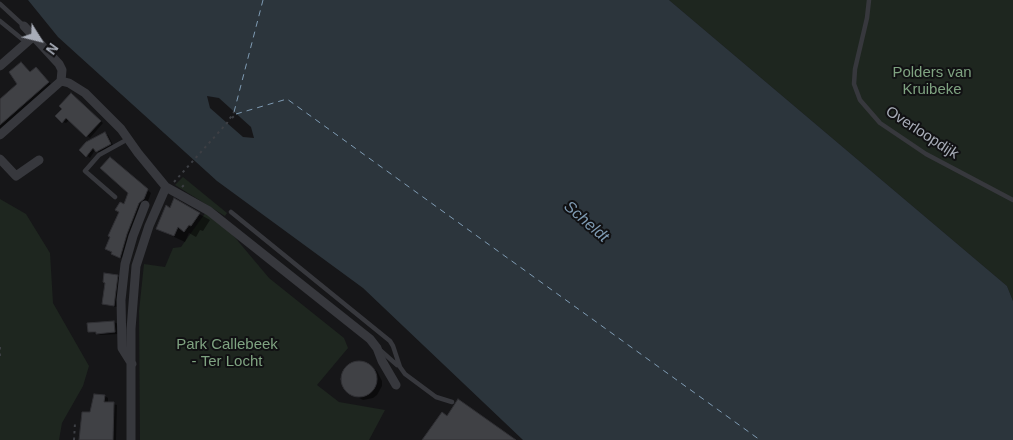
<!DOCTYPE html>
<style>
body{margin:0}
#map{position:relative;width:1013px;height:440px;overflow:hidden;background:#161618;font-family:Helvetica,sans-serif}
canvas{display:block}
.north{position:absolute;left:15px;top:15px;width:50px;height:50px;-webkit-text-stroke:4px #111113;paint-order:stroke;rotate:126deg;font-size:14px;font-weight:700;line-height:20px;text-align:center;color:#a8adb8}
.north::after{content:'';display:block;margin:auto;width:18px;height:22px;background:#a8adb8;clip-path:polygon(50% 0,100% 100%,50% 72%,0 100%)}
</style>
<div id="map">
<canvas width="1013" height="440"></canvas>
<div class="north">N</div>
</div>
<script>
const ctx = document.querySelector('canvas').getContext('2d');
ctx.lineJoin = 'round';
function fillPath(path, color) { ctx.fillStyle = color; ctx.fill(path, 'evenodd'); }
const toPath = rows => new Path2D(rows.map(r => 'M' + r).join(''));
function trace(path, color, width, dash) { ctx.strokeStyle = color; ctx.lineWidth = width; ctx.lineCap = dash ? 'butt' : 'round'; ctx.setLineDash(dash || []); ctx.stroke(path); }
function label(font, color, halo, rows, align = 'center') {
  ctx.font = font + ' Helvetica,sans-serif'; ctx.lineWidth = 4; ctx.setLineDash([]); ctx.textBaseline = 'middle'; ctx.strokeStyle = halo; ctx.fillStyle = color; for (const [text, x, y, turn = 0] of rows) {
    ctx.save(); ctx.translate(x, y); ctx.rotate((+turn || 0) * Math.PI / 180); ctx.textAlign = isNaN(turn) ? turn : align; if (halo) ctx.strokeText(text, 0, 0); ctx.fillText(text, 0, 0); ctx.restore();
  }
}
fillPath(toPath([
 [669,0,1013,0,1013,301,1007,286],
 [183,177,227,213,225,216,175,185],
 [0,199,26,214,50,253,53,303,89,366,83,386,62,423,59,440,0,440],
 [206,212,227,228,269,278,344,338,348,348,317,385,339,402,385,410,369,440,140,440,139,311,144,264,165,267,173,248,181,247]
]), '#1e261f');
fillPath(toPath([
 [28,0,669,0,1007,286,1013,301,1013,440,523,440,363,288,217,181,58,37]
]), '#2c353c');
fillPath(toPath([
 [207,96,219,98,251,127,254,138,243,137,227,123,210,108]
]), '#161618');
fillPath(toPath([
 [22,63,31,73,36,69,39,71,51,84,0,129,0,100,19,84],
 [74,96,103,123,90,138,69,120,66,123,63,122],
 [105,134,108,135,113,145,100,153,95,150,90,158,81,150],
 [114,161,151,193,148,201,143,205,125,259,117,256,125,205,130,192],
 [174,200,210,220,203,231,200,230,196,237,189,233,185,242,157,229,171,209],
 [117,276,120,278,117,307,107,305,103,303],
 [114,322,118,324,118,334,101,335,89,332,88,324],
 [356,363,367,364,373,368,377,371,382,381,382,386,377,395,373,398,363,400,348,392,345,388,343,378,347,369],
 [95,395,105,396,108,398,108,403,117,405,116,440,80,440,91,414]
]), '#0007');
trace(toPath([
 [234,112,263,0],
 [236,114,287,99,760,440]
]), '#7f9bb3', 1, [6, 5]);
const building = toPath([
 [21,62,30,72,36,67,49,82,0,125,0,99,17,84,9,72,21,62],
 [71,93,101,121,86,137,66,118,62,123,55,116,62,109,59,106,71,93],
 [105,132,111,144,96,152,93,148,86,157,79,150,86,142,105,132],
 [110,157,148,189,144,199,139,203,127,234,120,258,111,254,112,252,105,249,110,237,108,236,119,212,115,210,120,202,124,204,128,193,100,168,110,157],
 [174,198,200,213,191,226,189,225,184,232,178,227,174,236,156,229,166,205,170,208,174,198],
 [104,273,118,275,114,306,102,304,105,283,103,282,104,273],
 [114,321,115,332,96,334,96,332,88,332,87,323,114,321],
 '341 379a18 18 0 1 1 36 0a18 18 0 1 1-36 0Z',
 [94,394,105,395,104,402,114,402,113,440,79,440,82,412,90,412,94,394],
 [458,399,516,440,422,440,442,412,447,416,458,399]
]);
fillPath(building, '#404145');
trace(building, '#303034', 1);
trace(toPath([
 [232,118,236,114],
 [174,182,227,123,234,112],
 [182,187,186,183],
 [0,347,0,357],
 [74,440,75,423]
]), '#3d3f44', 2, [2.5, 4]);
trace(toPath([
 [869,0,867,18,855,69,854,84,860,100,880,123,926,154,1013,200],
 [0,4,24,26],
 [0,21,27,43],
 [115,197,85,171,99,155,128,139],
 [231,212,390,341,393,346,400,367,405,374,436,397,452,402],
 [380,350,397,365]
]), '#37383d', 4.5);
trace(toPath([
 [24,26,59,64,62,70,61,81],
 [0,66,34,36],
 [61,81,69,83,85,93,121,129,138,153,166,187,209,211,370,339,377,348,382,361,396,385],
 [0,135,61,81],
 [0,159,16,176,39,160],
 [132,364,122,348,121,300,125,264,133,236,145,205],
 [131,440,131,329,136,266,149,226,166,187]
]), '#37383d', 9);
label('15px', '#7fa381', '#111113', [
 ["Polders van",932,73],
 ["Kruibeke",932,90],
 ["Park Callebeek",227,345],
 ["- Ter Locht",227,362]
]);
label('15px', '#a8adb8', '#111113', [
 ["Overloopdijk",922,133,33]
]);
label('italic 16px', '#7f9bb3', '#111113', [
 ["Scheldt",586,222,41]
]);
</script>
